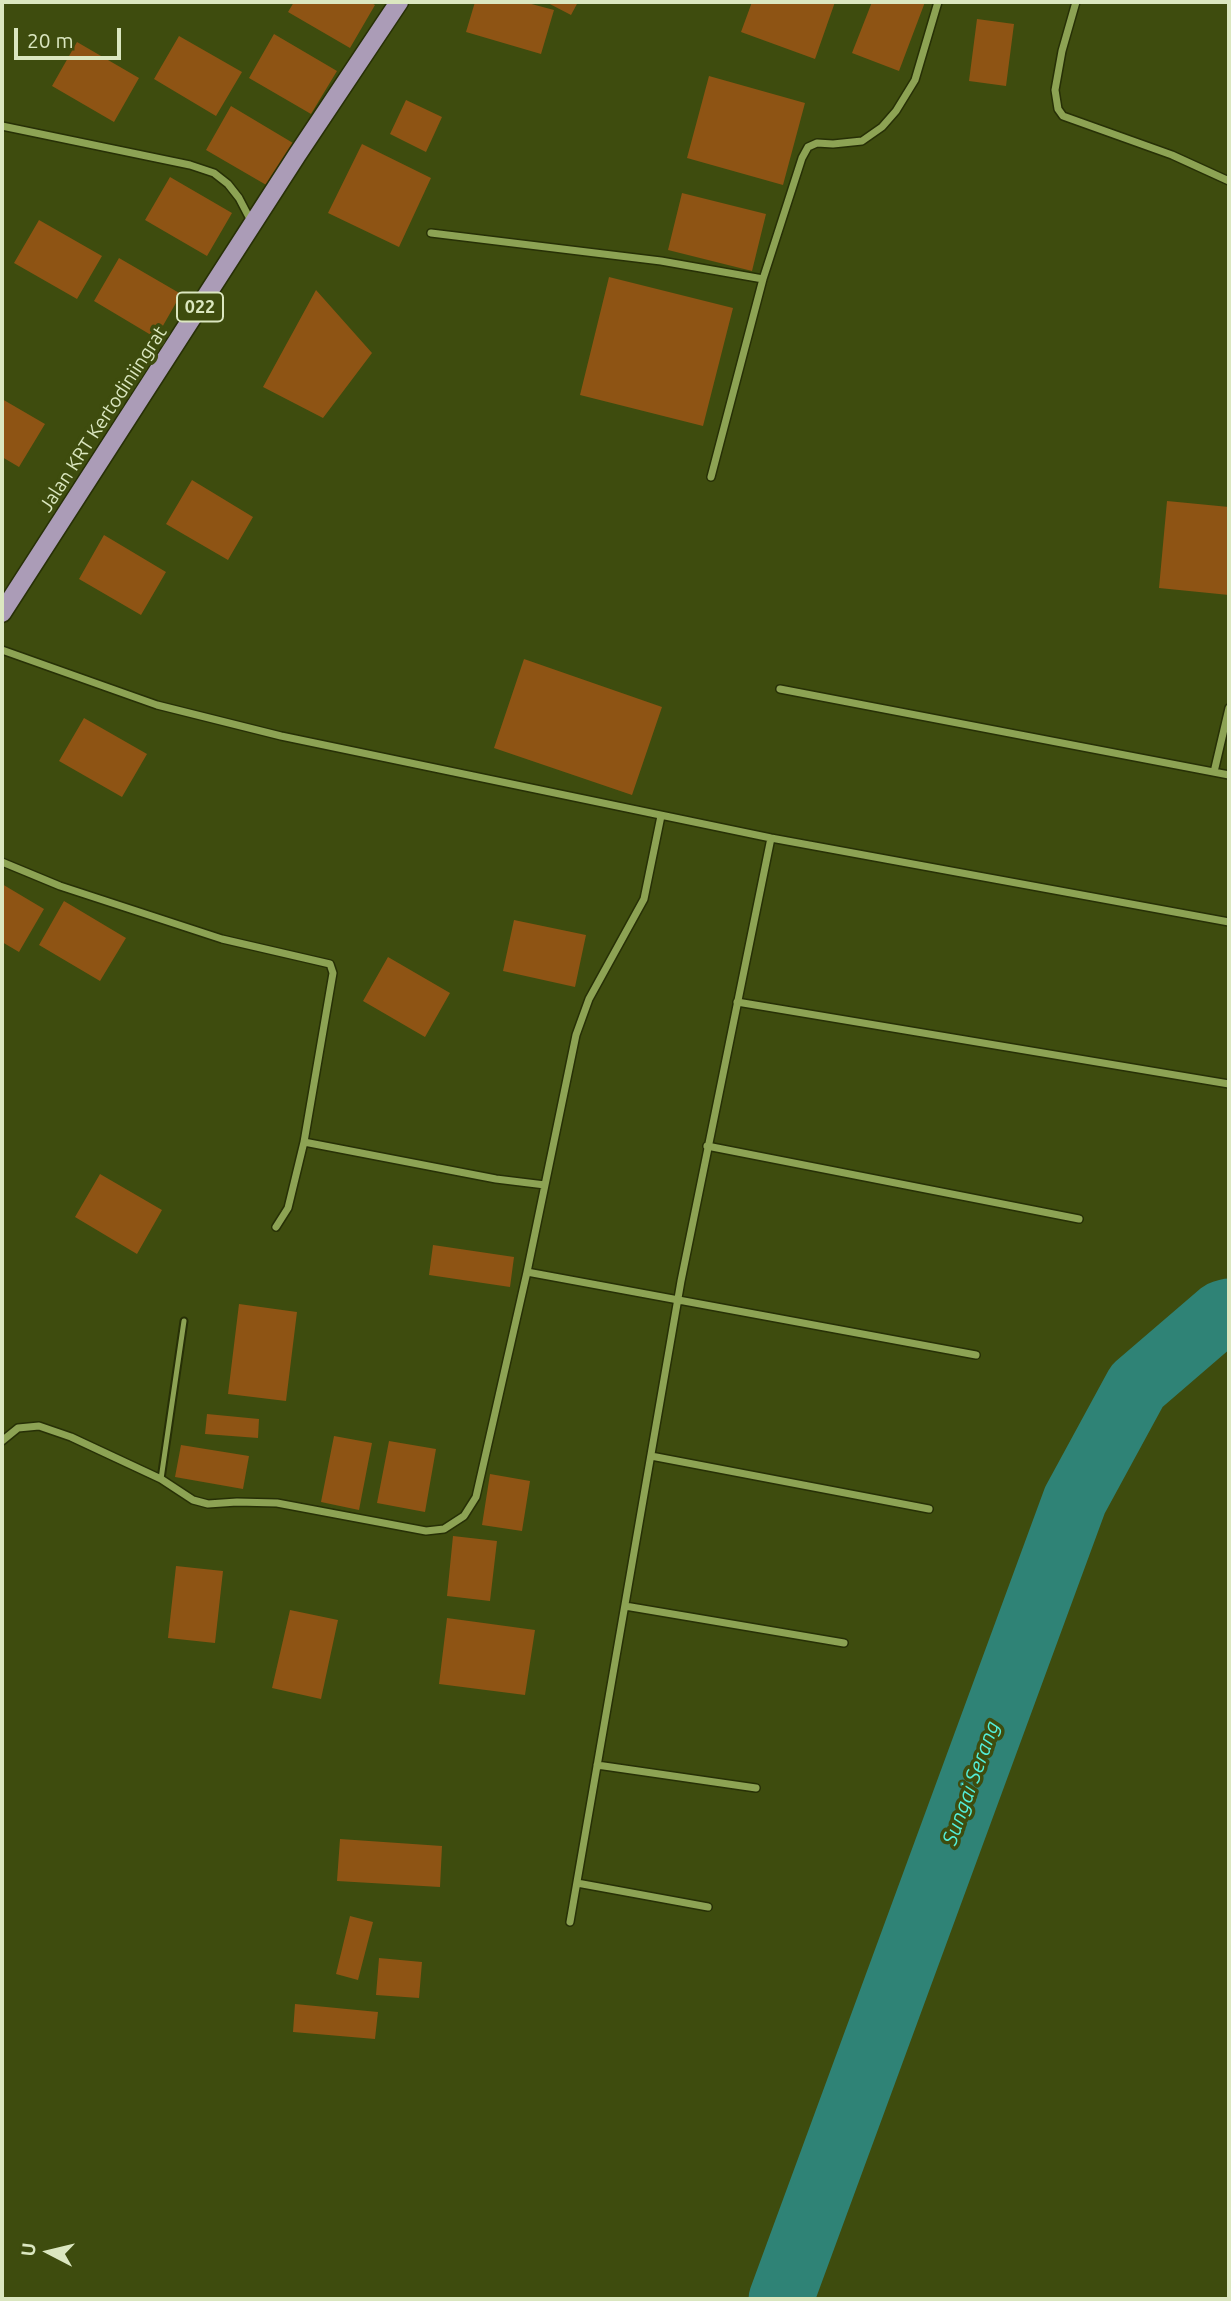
<!DOCTYPE html>
<style>
body{margin:0}
#map{position:relative;width:1231px;height:2301px;overflow:hidden;background:#3e4c0e;font-family:Ubuntu,sans-serif}
canvas{display:block}
.frame{position:absolute;inset:0;border:4px solid #dbe7c0;pointer-events:none}
.north{position:absolute;left:14px;top:2217px;width:70px;height:70px;-webkit-text-stroke:5px #3e4c0e;paint-order:stroke;rotate:277deg;font-size:19px;font-weight:700;line-height:28px;text-align:center;color:#dbe7c0}
.north::after{content:'';display:block;margin:auto;width:24px;height:32px;background:#dbe7c0;clip-path:polygon(50% 0,100% 100%,50% 72%,0 100%)}
.scale{position:absolute;left:14px;top:28px;width:107px;height:32px;box-sizing:border-box;border:4px solid #dbe7c0;border-top:0;padding-left:9px;font-size:21px;line-height:24px;white-space:nowrap;color:#dbe7c0;-webkit-text-stroke:5px #3e4c0e;paint-order:stroke}
</style>
<div id="map">
<canvas width="1231" height="2301"></canvas>
<div class="frame"></div>
<div class="north">U</div>
<div class="scale">20 m</div>
</div>
<script>
const ctx = document.querySelector('canvas').getContext('2d');
ctx.lineJoin = 'round';
const toPath = rows => new Path2D(rows.map(r => 'M' + r).join(''));
function trace(path, color, width, dash) { ctx.strokeStyle = color; ctx.lineWidth = width; ctx.lineCap = dash ? 'butt' : 'round'; ctx.setLineDash(dash || []); ctx.stroke(path); }
function fillPath(path, color) { ctx.fillStyle = color; ctx.fill(path, 'evenodd'); }
function label(font, color, halo, rows, align = 'center') {
  ctx.font = font + ' Ubuntu,sans-serif'; ctx.lineWidth = 7; ctx.setLineDash([]); ctx.textBaseline = 'middle'; ctx.strokeStyle = halo; ctx.fillStyle = color; for (const [text, x, y, turn = 0] of rows) {
    ctx.save(); ctx.translate(x, y); ctx.rotate((+turn || 0) * Math.PI / 180); ctx.textAlign = isNaN(turn) ? turn : align; if (halo) ctx.strokeText(text, 0, 0); ctx.fillText(text, 0, 0); ctx.restore();
  }
}
trace(toPath([
 [781,2299,1075,1500,1137,1386,1222,1313,1229,1311]
]), '#2f8376', 65);
fillPath(toPath([
 [294,2,370,2,375,5,350,48,288,12],
 [475,2,524,2,554,10,541,54,466,32],
 [546,2,578,2,571,15],
 [752,2,835,2,815,59,741,32],
 [872,2,925,2,899,71,852,53],
 [977,19,1014,24,1006,86,969,81],
 [274,34,337,71,311,114,249,78],
 [179,36,242,72,216,116,154,79],
 [77,42,139,78,114,122,52,86],
 [709,76,805,103,783,185,687,158],
 [406,100,442,117,426,152,390,134],
 [231,106,293,143,268,186,206,150],
 [362,144,431,178,399,247,328,213],
 [170,177,232,213,207,256,145,220],
 [682,193,766,214,752,271,668,250],
 [39,220,102,256,77,299,14,263],
 [119,258,181,294,156,338,94,301],
 [609,277,733,308,703,426,580,395],
 [316,290,372,353,323,418,263,387],
 [2,399,45,424,19,467,2,457],
 [192,480,253,517,228,560,166,524],
 [1167,501,1229,507,1229,595,1159,588],
 [104,535,166,572,141,615,79,579],
 [524,659,662,707,632,795,494,748],
 [84,718,147,754,122,797,59,761],
 [2,884,44,909,19,952,2,942],
 [64,901,126,938,100,981,39,945],
 [514,920,586,935,575,987,503,971],
 [388,957,450,993,425,1037,363,1001],
 [100,1174,162,1210,137,1254,75,1217],
 [433,1245,514,1257,510,1287,429,1275],
 [239,1304,297,1312,286,1401,228,1394],
 [207,1414,259,1419,258,1438,205,1434],
 [334,1436,372,1443,359,1510,321,1502],
 [389,1441,436,1449,425,1512,377,1503],
 [181,1445,249,1456,243,1489,175,1477],
 [490,1474,530,1481,522,1531,482,1525],
 [453,1536,497,1541,490,1601,447,1596],
 [176,1566,223,1571,215,1643,168,1638],
 [290,1610,338,1620,321,1699,272,1688],
 [447,1618,535,1630,525,1695,439,1684],
 [340,1839,442,1846,440,1887,337,1881],
 [350,1916,373,1922,358,1980,336,1974],
 [379,1958,422,1962,419,1998,376,1995],
 [295,2004,378,2012,375,2039,293,2032]
]), '#8e5414');
const lane = toPath([
 [161,1479,184,1321]
]);
const street = toPath([
 [1076,2,1062,51,1055,90,1058,109,1063,116,1172,155,1229,181],
 [2,126,190,165,214,173,228,184,239,198,251,221],
 [431,233,661,261,763,279,802,158,808,147,817,143,833,144,862,141,882,127,896,111,915,80,938,2],
 [711,477,763,279],
 [2,650,157,705,281,736,771,838,1229,922],
 [780,689,1229,775],
 [1214,772,1229,708],
 [2,862,60,886,222,939,330,964,333,973,304,1142,496,1179,545,1185,576,1035,589,999,644,899,661,816],
 [737,1002,1229,1084],
 [707,1146,1079,1219],
 [276,1227,288,1208,304,1142],
 [527,1272,545,1185],
 [2,1441,18,1428,39,1426,71,1437,161,1479,193,1500,208,1504,237,1502,277,1503,426,1531,444,1529,464,1516,476,1497,527,1272,976,1355],
 [651,1456,929,1509],
 [625,1606,844,1643],
 [597,1765,756,1788],
 [577,1883,708,1907],
 [570,1922,681,1281,771,838]
]);
const primary = toPath([
 [2,613,297,155,399,2]
]);
trace(lane, '#273006', 9);
trace(street, '#273006', 10);
trace(primary, '#273006', 21);
trace(lane, '#8da354', 5);
trace(street, '#8da354', 7);
trace(primary, '#ab9cb7', 18);
for (const [x, y, w] of [
 [200,307,46]
]) { const box = new Path2D(); box.roundRect(x - w / 2, y - 14.5, w, 29, 5); ctx.fillStyle = '#3e4c0e'; ctx.fill(box); trace(box, '#dbe7c0', 2); }
label('bold 18px', '#dbe7c0', null, [
 ["022",200,307]
]);
label('19px', '#dbe7c0', '#3e4c0e', [
 ["Jalan KRT Kertodiniingrat",103,419,-57]
]);
label('italic 21px', '#53eed8', '#3e4c0e', [
 ["Sungai Serang",971,1783,-70]
]);
</script>
